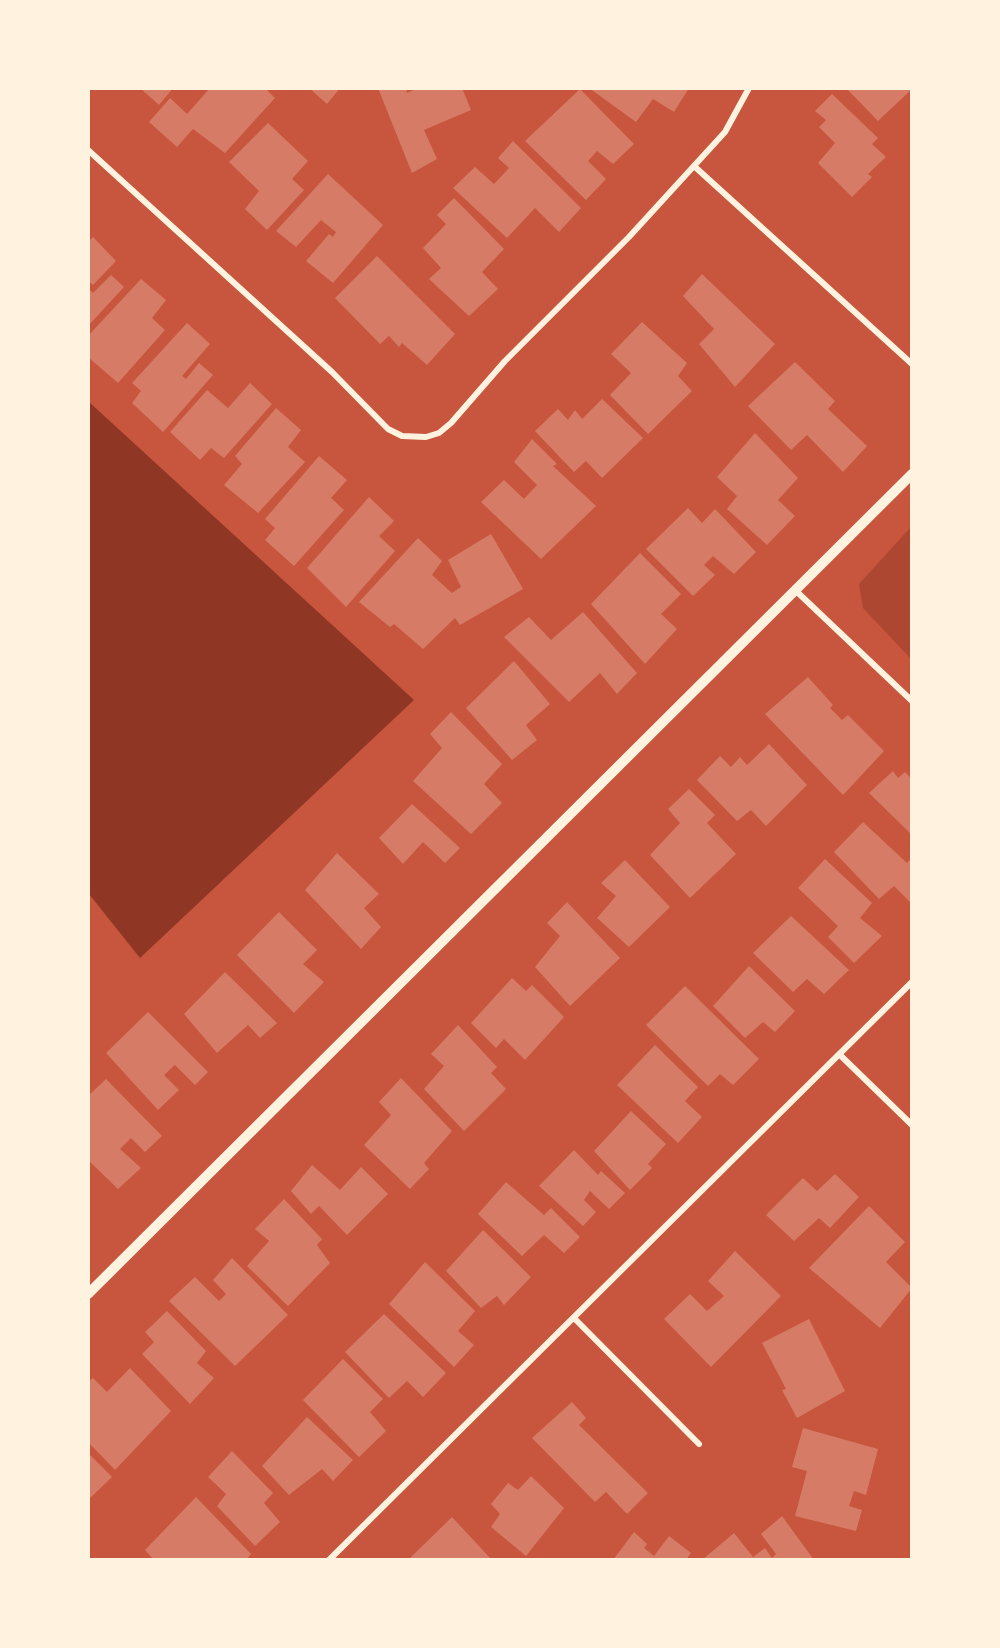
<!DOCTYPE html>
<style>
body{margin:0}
#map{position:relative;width:1000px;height:1648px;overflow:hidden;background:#c8553d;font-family:Manrope,sans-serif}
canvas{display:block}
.frame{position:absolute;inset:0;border:90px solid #fff3e0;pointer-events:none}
</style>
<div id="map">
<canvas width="1000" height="1648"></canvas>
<div class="frame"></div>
</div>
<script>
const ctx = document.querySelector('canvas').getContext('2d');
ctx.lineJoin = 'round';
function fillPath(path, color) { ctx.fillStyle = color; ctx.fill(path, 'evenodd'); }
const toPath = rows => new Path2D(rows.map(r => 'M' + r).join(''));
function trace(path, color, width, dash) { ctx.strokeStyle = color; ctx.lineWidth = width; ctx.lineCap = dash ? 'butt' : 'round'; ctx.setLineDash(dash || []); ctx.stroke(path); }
fillPath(toPath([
 [911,527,911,659,863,608,859,584]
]), '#ae4732');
fillPath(toPath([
 [89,402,414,700,140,958,89,894]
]), '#8f3625');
fillPath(toPath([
 [140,88,173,88,159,105],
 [210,88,265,88,275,98,225,153,193,129,177,147,149,122,170,98,187,114],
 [309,88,340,88,327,104],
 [378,88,406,88,407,93,417,88,462,88,471,110,424,130,437,159,412,173],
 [589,88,689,88,674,112,653,99,636,122],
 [846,88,912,88,912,89,878,121],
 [580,89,634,144,613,164,597,151,588,161,606,179,586,200,525,141],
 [832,94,878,138,872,144,886,157,868,174,872,177,852,197,818,163,835,143,819,127,826,120,815,111],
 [268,123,308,161,292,179,304,190,267,230,245,209,259,191,229,162],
 [513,141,581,208,559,232,535,208,507,238,453,188,475,167,494,184,509,168,498,158],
 [328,174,383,225,333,283,306,261,329,234,333,237,336,232,321,220,296,247,276,231],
 [454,198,504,249,482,272,498,289,469,316,429,279,441,268,423,248,446,224,437,215],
 [93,237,116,261,93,285,88,281,88,242],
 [377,256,455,334,427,365,402,343,399,347,389,336,380,344,335,298],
 [702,274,775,344,735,387,699,344,714,329,683,296],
 [111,275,124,287,88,326,88,288,93,293],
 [141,279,166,300,152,318,165,330,118,383,88,357,88,336],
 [642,322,687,363,678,376,692,391,648,434,610,395,631,373,611,354],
 [187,323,210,344,182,376,186,379,199,363,213,375,163,432,132,403,141,391,132,383],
 [795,362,835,401,828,409,867,446,843,472,807,435,791,450,748,406],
 [250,383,272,404,224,458,211,448,200,460,170,432,207,390,228,408],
 [602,399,643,438,602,478,586,461,574,472,535,431,558,409,568,420,575,410,582,419],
 [276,408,301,430,288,447,305,462,258,513,224,485,242,464,235,456],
 [755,433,798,478,778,500,795,516,767,545,727,509,737,496,717,477],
 [532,439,557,464,553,466,596,506,541,559,481,502,504,480,524,499,537,485,514,462],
 [319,456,347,480,331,498,344,510,294,566,265,540,275,528,265,519],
 [369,497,394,521,379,536,395,551,346,607,307,568],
 [688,508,702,523,715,509,756,552,734,574,713,556,704,565,715,575,693,596,646,549],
 [491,534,523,589,460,625,455,618,423,649,394,624,390,627,359,602,418,538,442,561,432,575,452,593,461,587,448,560],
 [640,553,681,594,661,614,677,629,645,664,591,604],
 [583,612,637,673,617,694,600,673,569,702,504,637,529,617,551,640],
 [514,661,550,704,526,725,537,740,512,760,466,708],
 [808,677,833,705,830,708,842,720,848,715,884,751,843,795,765,714],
 [451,712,502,764,484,784,502,803,471,834,413,781,442,748,430,734],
 [769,744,807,785,766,826,751,810,737,821,697,780,720,756,731,767,740,757,747,765],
 [893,771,898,778,905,772,912,779,912,835,869,793],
 [689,789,715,815,707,823,736,854,690,898,650,855,680,823,668,809],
 [412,804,460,848,445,863,423,842,403,864,379,838],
 [863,822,907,863,912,857,912,904,894,886,879,899,834,852],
 [337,853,379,894,364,908,381,927,361,949,305,890],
 [825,859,872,903,860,918,882,936,854,963,828,937,838,926,798,888],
 [625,860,670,907,629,947,597,918,616,896,601,883],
 [567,902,620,958,570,1006,535,967,560,936,547,923],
 [279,912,317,950,303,964,324,982,294,1013,237,955],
 [791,916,849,970,824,994,807,979,793,992,753,953],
 [749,966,795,1011,775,1032,763,1022,745,1038,713,1006],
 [225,972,277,1023,260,1038,248,1025,217,1053,184,1014],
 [512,978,526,991,532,985,564,1017,525,1060,504,1039,496,1048,471,1023],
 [685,986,759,1059,733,1085,720,1074,708,1086,646,1025],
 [148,1012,208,1072,195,1085,175,1065,164,1075,179,1090,158,1110,106,1053],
 [458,1025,497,1067,491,1073,506,1089,464,1131,424,1089,444,1066,431,1054],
 [655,1045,698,1087,685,1101,702,1117,678,1143,617,1085],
 [401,1078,452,1131,424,1163,429,1169,410,1189,364,1145,391,1115,379,1102],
 [106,1079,162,1136,145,1152,131,1138,120,1149,141,1168,118,1189,88,1160,88,1096],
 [631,1111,666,1144,648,1164,652,1168,630,1190,594,1151],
 [574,1150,598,1175,601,1171,625,1193,609,1209,590,1191,584,1200,596,1212,583,1226,539,1186],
 [312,1165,340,1190,361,1167,388,1194,347,1235,319,1206,311,1214,291,1191],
 [835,1174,859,1197,830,1228,819,1218,794,1241,766,1215,803,1178,817,1191],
 [506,1182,544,1215,551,1208,580,1237,564,1253,544,1235,522,1256,478,1214],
 [284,1199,322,1239,317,1245,330,1263,288,1306,247,1266,269,1241,255,1229],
 [869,1206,905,1242,886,1262,912,1288,880,1328,809,1268],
 [483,1230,531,1277,504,1305,497,1296,481,1308,446,1271],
 [735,1251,781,1296,711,1367,664,1319,690,1294,707,1311,724,1296,708,1281],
 [232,1258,288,1315,235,1366,169,1301,195,1277,219,1301,226,1294,213,1280],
 [425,1262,475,1311,458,1331,474,1345,454,1367,389,1304],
 [167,1311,206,1351,197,1363,214,1378,190,1404,142,1354,154,1342,145,1332],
 [384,1314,446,1373,423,1397,407,1381,389,1398,345,1352],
 [809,1319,845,1391,797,1418,782,1390,786,1389,762,1343],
 [343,1359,383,1399,370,1412,386,1431,359,1457,303,1400],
 [130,1368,171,1411,115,1470,88,1442,88,1382,93,1378,107,1392],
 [572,1402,586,1418,579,1425,648,1493,627,1514,606,1492,595,1502,532,1438],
 [307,1417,353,1460,333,1481,322,1469,289,1495,262,1466],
 [803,1428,878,1449,866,1495,854,1491,849,1506,862,1510,856,1531,795,1516,807,1471,792,1467],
 [232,1451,273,1493,264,1503,280,1522,255,1546,217,1506,226,1494,208,1477],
 [88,1453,112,1477,88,1500],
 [531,1476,564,1508,526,1556,491,1527,500,1514,491,1504,508,1483,518,1490],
 [196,1497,251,1554,246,1560,154,1560,145,1550],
 [782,1516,814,1560,702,1560,734,1533,753,1557,765,1548,772,1558,776,1554,761,1534],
 [452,1517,492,1560,408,1560],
 [634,1532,647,1544,644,1548,654,1556,669,1536,691,1553,686,1560,613,1560]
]), '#d67c66');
trace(toPath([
 [88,150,332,372,388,429,402,436,426,437,439,433,451,423,505,361,629,237,725,132,749,88],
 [694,166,912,364],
 [795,590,912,701],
 [839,1054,912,1125],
 [574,1318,699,1444],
 [329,1560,912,982]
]), '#fff3e0', 6);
trace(toPath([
 [88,1294,912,474]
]), '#fff3e0', 10);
</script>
